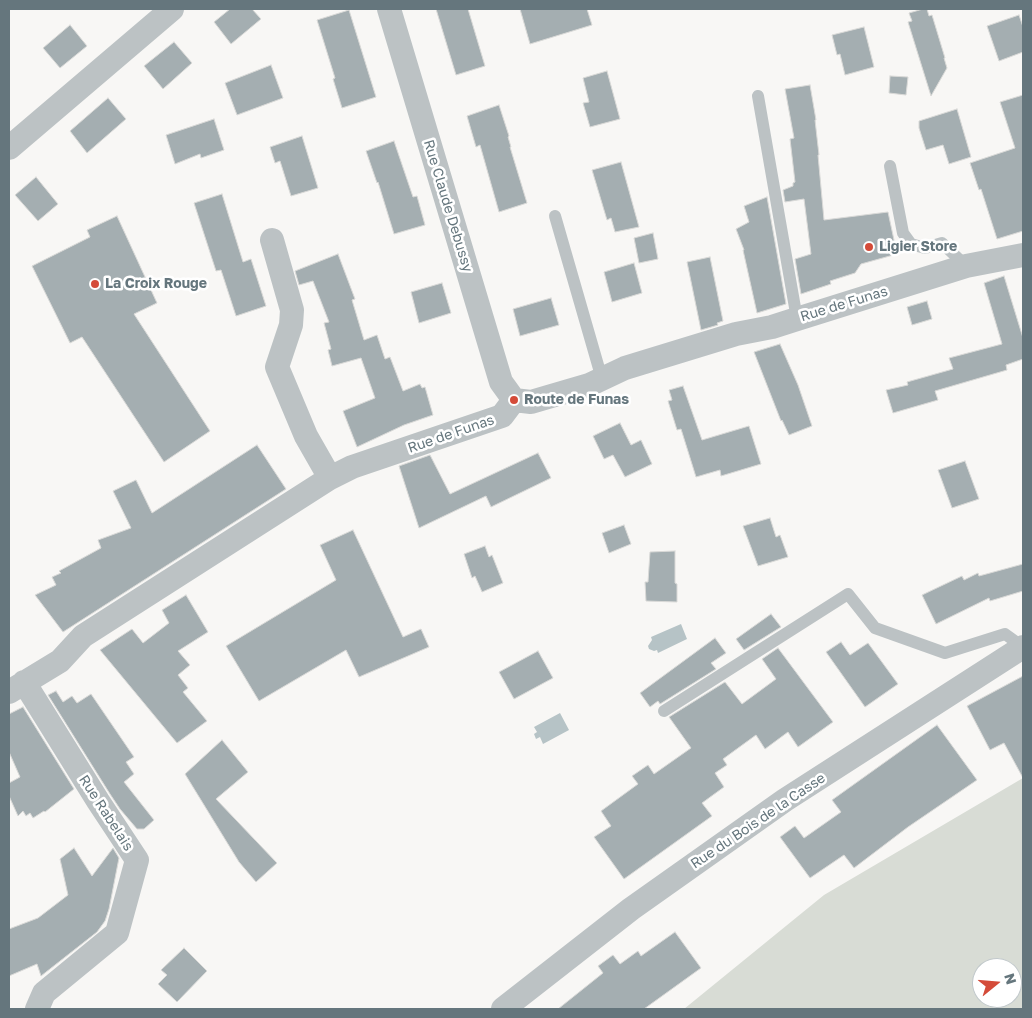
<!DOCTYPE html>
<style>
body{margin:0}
#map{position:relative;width:1032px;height:1018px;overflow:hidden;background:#f8f7f5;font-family:"Golos Text",sans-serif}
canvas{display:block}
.frame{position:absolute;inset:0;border:10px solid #65767d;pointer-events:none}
.north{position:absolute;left:972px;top:958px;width:50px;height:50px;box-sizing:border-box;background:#fff;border:1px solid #c1c8cb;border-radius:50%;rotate:73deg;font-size:14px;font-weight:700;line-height:20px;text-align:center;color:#65767d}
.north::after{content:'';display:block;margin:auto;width:18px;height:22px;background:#d44b39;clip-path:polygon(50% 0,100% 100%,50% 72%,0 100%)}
</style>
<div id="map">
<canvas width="1032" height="1018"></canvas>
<div class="frame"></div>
<div class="north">N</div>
</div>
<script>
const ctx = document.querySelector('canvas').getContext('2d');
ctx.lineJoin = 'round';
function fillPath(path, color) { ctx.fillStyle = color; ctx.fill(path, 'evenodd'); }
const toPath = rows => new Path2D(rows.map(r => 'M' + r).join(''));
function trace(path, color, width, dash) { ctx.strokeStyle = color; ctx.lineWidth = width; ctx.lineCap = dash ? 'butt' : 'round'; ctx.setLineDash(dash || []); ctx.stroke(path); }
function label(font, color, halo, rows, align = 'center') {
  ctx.font = font + ' "Golos Text",sans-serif'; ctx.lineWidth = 5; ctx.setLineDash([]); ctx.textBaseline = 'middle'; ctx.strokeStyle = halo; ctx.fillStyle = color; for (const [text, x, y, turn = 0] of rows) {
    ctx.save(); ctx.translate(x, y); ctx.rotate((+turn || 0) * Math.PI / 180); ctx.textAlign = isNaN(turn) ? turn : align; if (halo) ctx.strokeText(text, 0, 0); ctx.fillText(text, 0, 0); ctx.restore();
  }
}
fillPath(toPath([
 [1023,778,1023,1009,684,1009,824,895],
 [982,968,1012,968,1012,998,982,998]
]), '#d8dcd5');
fillPath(toPath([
 [681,624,687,639,658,653,657,650,654,651,649,649,648,646,652,640,651,637],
 [560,713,569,730,543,744,540,737,536,739,534,734,537,732,534,727]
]), '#b6c3c6');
const building = toPath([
 [230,9,252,9,261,19,231,44,214,22,230,9],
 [436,9,468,9,485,66,456,75,436,9],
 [520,9,587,9,592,25,530,44,520,9],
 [923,9,927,9,929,16,932,15,945,58,944,58,947,68,931,96,908,22,912,21,909,13,923,9],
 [349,10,376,97,342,108,333,79,335,78,317,20,349,10],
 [1019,15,1023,27,1023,52,999,61,987,26,1019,15],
 [70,25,87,46,60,68,43,48,70,25],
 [864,27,874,67,845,75,840,54,837,55,832,35,864,27],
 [174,42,192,63,163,89,144,66,174,42],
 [271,65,283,98,237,115,225,83,271,65],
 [607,71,620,119,590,127,583,103,589,102,583,78,607,71],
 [890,76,908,77,906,95,889,93,890,76],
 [810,85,816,120,815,120,819,155,818,155,824,220,888,212,897,254,861,264,855,273,830,281,831,284,801,294,795,259,811,254,804,199,785,202,783,190,793,186,793,183,795,182,790,139,794,138,785,89,810,85],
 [1023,95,1023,231,997,239,981,189,979,190,970,163,1015,148,1000,102,1023,95],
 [108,98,126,119,87,153,70,131,108,98],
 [499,105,509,136,508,137,511,147,510,147,527,203,499,212,480,145,476,147,467,116,499,105],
 [957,109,971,157,949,164,943,145,926,150,919,128,919,121,957,109],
 [214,119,224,150,201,158,200,154,175,164,166,135,214,119],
 [302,136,318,188,291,196,280,161,275,163,270,147,302,136],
 [394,141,413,197,417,196,425,225,394,234,378,182,377,183,366,151,394,141],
 [621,162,639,227,615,232,611,218,607,220,592,170,621,162],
 [36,177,58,204,38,221,15,195,36,177],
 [222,194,243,262,251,259,266,306,236,316,221,270,216,271,194,203,222,194],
 [767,197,786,304,757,313,743,250,744,250,736,229,749,222,744,206,767,197],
 [117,216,157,303,134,314,210,431,164,462,82,337,70,343,32,266,90,237,87,230,117,216],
 [653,233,658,259,639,263,634,238,653,233],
 [338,254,355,299,352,300,364,340,377,335,385,359,390,357,403,391,420,384,422,388,425,387,433,415,404,425,357,447,343,411,375,398,361,358,332,366,328,350,331,349,324,323,329,322,313,281,299,285,295,271,338,254],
 [710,257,723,321,717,323,718,325,701,330,687,262,710,257],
 [634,263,642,293,612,302,604,272,634,263],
 [1004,276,1023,338,1023,359,1006,365,1007,370,935,391,938,400,893,413,886,390,908,385,907,382,953,369,949,358,1002,344,984,283,1004,276],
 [442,283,451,313,419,323,411,292,442,283],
 [551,298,559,325,520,336,513,309,551,298],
 [927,301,932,319,912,325,907,307,927,301],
 [780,344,798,385,812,426,789,435,782,420,781,421,754,352,780,344],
 [683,386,702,440,749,426,761,464,721,476,720,470,696,477,681,429,677,430,668,401,672,400,669,390,683,386],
 [620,423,631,445,641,440,652,464,625,477,613,455,604,459,593,436,620,423],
 [257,445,286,489,63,632,35,595,56,585,52,577,61,573,59,571,101,548,98,540,131,528,113,491,136,480,152,513,257,445],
 [538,453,551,478,491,507,486,496,419,528,399,466,430,455,450,494,538,453],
 [965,461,979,499,952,508,938,470,965,461],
 [770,518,776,537,780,535,788,557,758,566,743,526,770,518],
 [624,525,631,544,609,553,602,533,624,525],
 [353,530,403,637,421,629,429,647,359,677,346,650,259,701,226,646,336,580,320,545,353,530],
 [485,546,489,557,492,555,503,583,482,592,475,576,472,578,464,554,485,546],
 [675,551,675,583,677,584,677,602,646,601,645,582,648,582,650,552,675,551],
 [1023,564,1023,591,990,601,989,598,936,624,922,595,962,576,964,580,978,573,979,576,1023,564],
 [186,595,208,632,178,651,190,665,178,675,188,688,183,692,207,721,177,743,100,650,132,629,143,643,169,623,162,610,186,595],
 [771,614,781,627,744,650,736,639,771,614],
 [715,638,726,653,711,663,716,669,660,704,658,701,650,707,640,693,715,638],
 [841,642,850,655,868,643,898,684,865,707,826,652,841,642],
 [778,648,833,722,798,747,788,732,765,749,756,735,723,759,727,765,715,773,724,787,702,803,712,816,624,879,594,837,611,826,601,811,638,784,632,776,648,765,654,774,691,748,669,717,725,682,742,704,776,679,762,659,778,648],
 [538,651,553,678,514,699,499,672,538,651],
 [1023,676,1023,778,1004,743,990,750,967,706,1023,676],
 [56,691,63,702,72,696,77,703,91,694,134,757,126,762,134,774,124,782,154,820,144,829,137,829,120,809,110,794,48,695,56,691],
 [23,707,74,789,45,812,44,811,33,818,30,813,26,816,23,811,18,816,9,796,9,783,20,777,9,752,9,714,23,707],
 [937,725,977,780,908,827,854,868,844,855,810,878,780,837,795,826,804,838,841,812,832,800,937,725],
 [222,740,248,772,216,799,277,863,256,882,239,862,185,774,222,740],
 [74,848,92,876,113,848,119,858,109,909,105,921,97,932,41,976,37,964,9,976,9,929,38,918,68,895,60,859,74,848],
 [675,932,701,968,644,1009,558,1009,603,973,598,966,613,955,620,964,638,951,641,956,675,932],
 [184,948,207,971,177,1002,158,984,167,975,161,970,184,948]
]);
fillPath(building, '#a4aeb1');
trace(building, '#d9d9d7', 1);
trace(toPath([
 [758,96,797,319],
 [890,166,903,233,911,244,925,248,942,243,966,266],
 [555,216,602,379],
 [664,711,848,594,875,628,945,653,1005,634,1023,647]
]), '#bcc2c4', 12);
trace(toPath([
 [389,9,501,382,514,400],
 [9,148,172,9],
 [272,240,292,310,291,325,277,367,306,436,330,478],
 [514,400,531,402,548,397,589,385,625,368,736,334,772,327,797,319,966,266,1023,255],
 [24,682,98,801,137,860,117,933,44,993,37,1009],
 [9,692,60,661,83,636,330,478,352,467,502,416,514,400],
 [503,1009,631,909,785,800,1023,647]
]), '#bcc2c4', 24);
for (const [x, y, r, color] of [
 [869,247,5,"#d44b39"],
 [95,284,5,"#d44b39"],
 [514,400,5,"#d44b39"]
]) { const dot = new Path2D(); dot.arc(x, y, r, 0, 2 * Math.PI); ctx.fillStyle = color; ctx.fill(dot); trace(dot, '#fff', 2); }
label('14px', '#65767d', '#fff', [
 ["Rue Claude Debussy",448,206,73],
 ["Rue de Funas",844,304,-17],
 ["Rue de Funas",451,434,-19],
 ["Rue Rabelais",106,813,57],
 ["Rue du Bois de la Casse",758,821,-34]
]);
label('bold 14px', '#65767d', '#fff', [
 ["Ligier Store",879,247],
 ["La Croix Rouge",105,284],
 ["Route de Funas",524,400]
], 'left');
</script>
